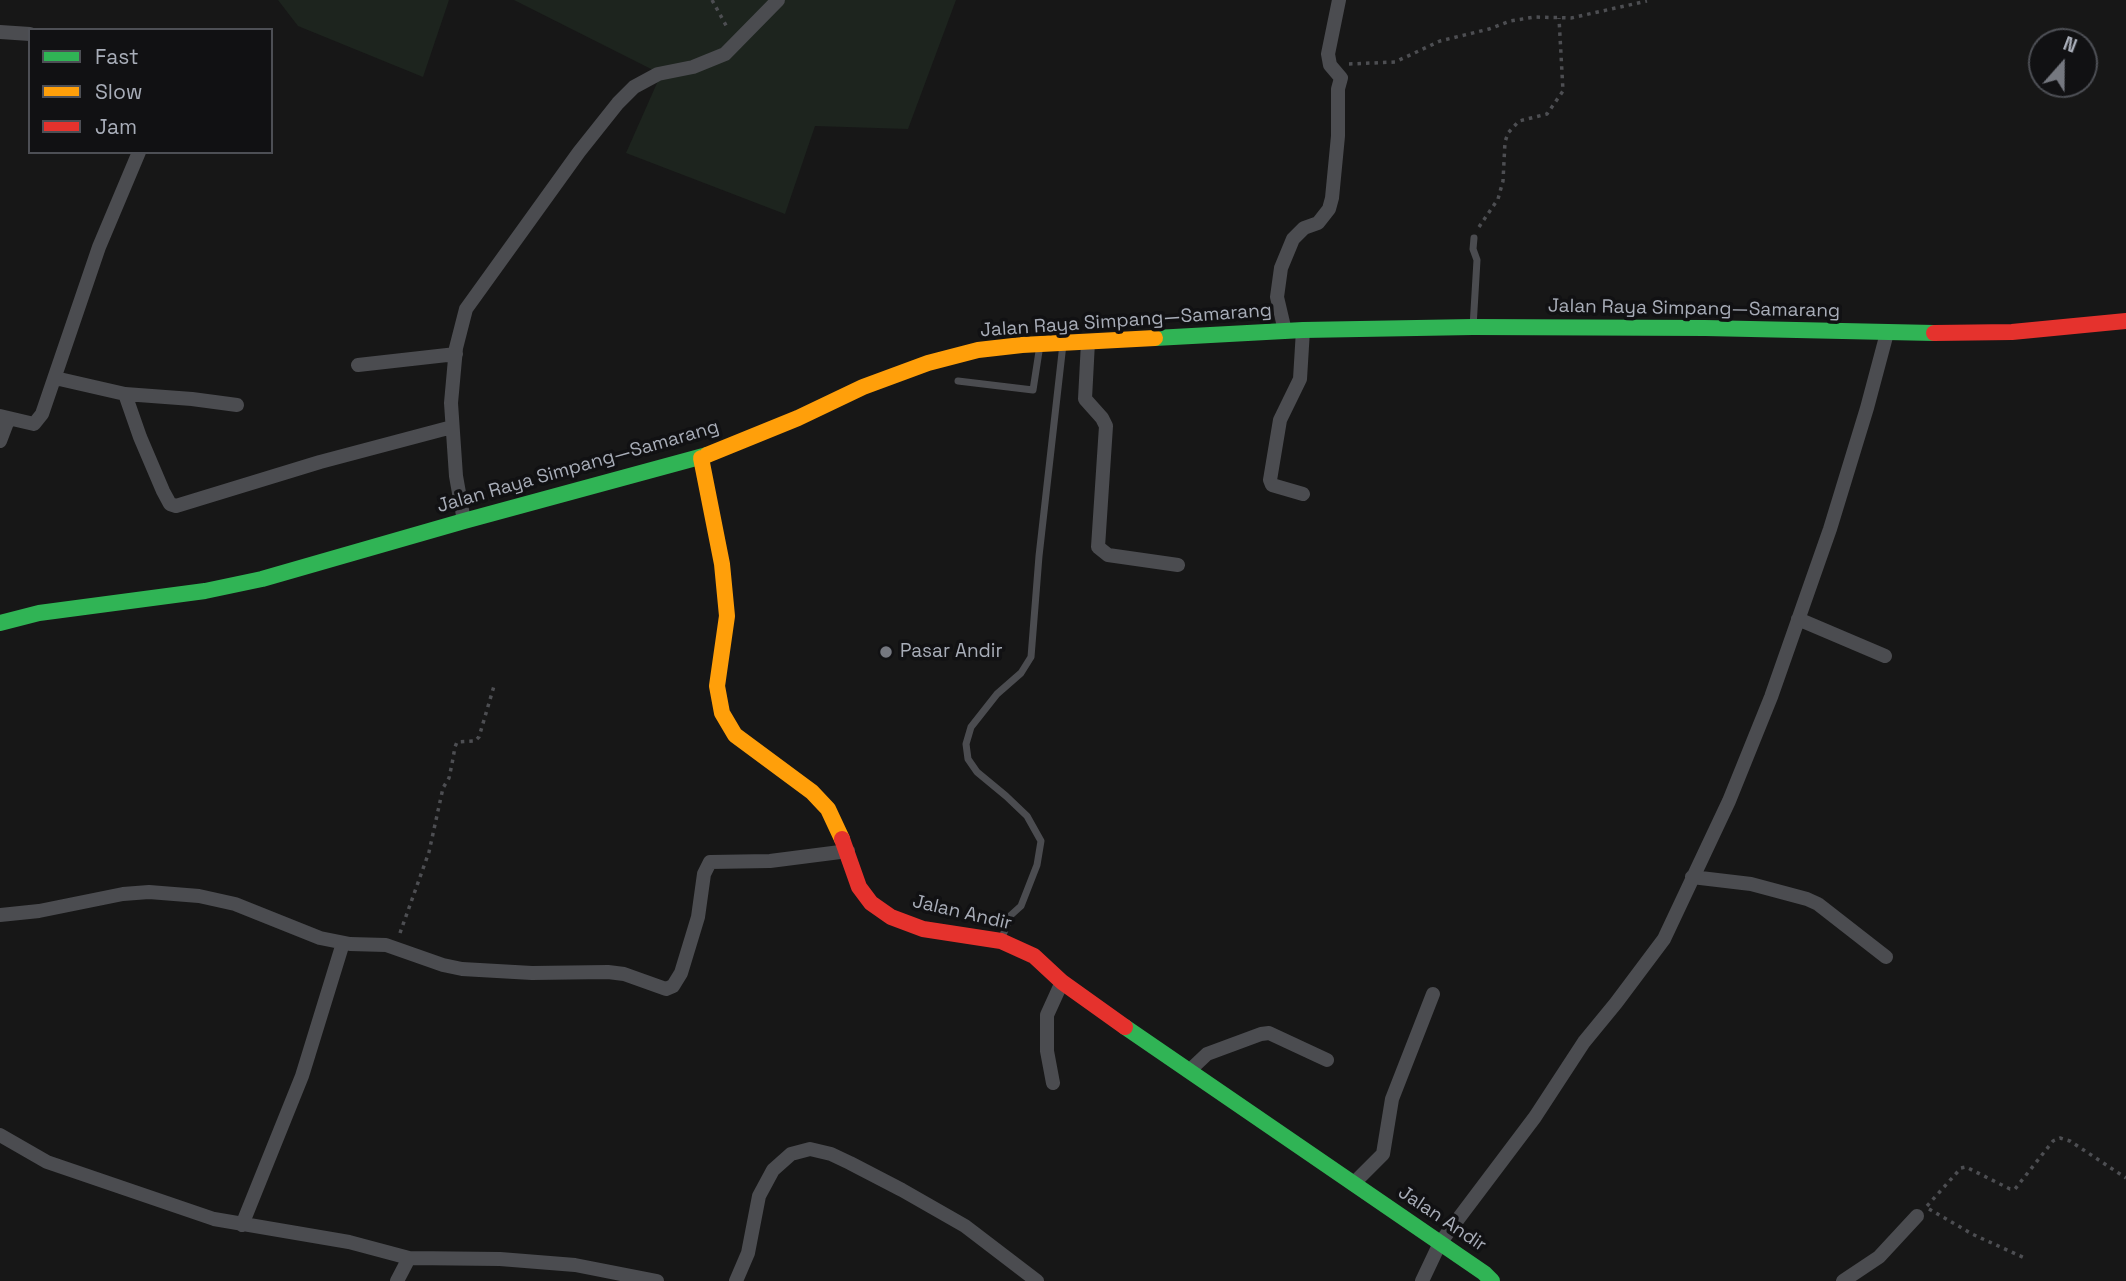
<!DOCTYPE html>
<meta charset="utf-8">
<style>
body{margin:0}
#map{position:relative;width:2126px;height:1281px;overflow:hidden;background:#171717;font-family:"Space Grotesk",sans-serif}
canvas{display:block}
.legend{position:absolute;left:28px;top:28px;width:245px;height:126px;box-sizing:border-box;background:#111113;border:2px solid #4d4f55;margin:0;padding:9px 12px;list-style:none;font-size:21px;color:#a8adb8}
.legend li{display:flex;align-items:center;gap:14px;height:35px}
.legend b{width:35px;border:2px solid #4d4f55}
.north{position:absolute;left:2028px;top:28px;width:70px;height:70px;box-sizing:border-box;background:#111113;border:2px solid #4d4f55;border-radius:50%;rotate:21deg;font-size:19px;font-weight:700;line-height:28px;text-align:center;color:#a8adb8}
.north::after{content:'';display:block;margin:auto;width:24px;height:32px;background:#757880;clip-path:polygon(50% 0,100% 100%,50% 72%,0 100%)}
</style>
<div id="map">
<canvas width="2126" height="1281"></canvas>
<ul class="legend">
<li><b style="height:9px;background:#30b455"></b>Fast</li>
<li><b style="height:9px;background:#ff9f0a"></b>Slow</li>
<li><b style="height:9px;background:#e5322d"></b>Jam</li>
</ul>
<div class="north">N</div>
</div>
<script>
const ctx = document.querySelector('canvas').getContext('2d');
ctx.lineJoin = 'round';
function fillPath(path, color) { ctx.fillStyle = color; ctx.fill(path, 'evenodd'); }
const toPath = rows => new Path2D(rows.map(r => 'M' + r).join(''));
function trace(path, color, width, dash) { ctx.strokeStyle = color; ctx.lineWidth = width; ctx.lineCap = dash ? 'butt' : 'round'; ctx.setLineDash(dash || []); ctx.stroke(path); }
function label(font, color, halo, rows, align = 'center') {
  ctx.font = font + ' "Space Grotesk",sans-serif'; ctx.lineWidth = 7; ctx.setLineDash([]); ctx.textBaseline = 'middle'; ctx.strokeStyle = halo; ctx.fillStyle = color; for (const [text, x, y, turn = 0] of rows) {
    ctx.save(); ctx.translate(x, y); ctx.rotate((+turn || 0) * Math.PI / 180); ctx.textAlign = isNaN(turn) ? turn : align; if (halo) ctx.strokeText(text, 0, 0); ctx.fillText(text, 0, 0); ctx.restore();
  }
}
fillPath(toPath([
 [278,0,449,0,423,77,298,26],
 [514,0,956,0,908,129,815,126,785,214,626,153,661,74]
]), '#1d241e');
trace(toPath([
 [712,0,728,29],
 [1349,64,1395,62,1440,41,1489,29,1510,21,1535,17,1571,18,1647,1],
 [1479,227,1498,199,1503,181,1505,142,1508,133,1519,121,1547,114,1563,91,1559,18],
 [400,933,429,852,443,788,449,778,452,764,455,747,457,742,475,741,479,737,494,686],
 [1927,1206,1961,1168,1966,1167,2010,1189,2015,1189,2053,1141,2060,1138,2070,1141,2126,1178],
 [1929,1209,1972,1234,2027,1259]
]), '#4d4e52', 3.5, [3.5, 5]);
trace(toPath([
 [1473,327,1477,260,1473,249,1474,238],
 [958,381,1033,390,1040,345],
 [1001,940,1011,915,1021,906,1037,865,1041,841,1027,816,1006,796,977,772,968,759,966,744,971,727,997,694,1021,673,1031,657,1039,556,1063,344]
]), '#4b4c50', 7);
trace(toPath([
 [0,32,30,34],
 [1285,331,1277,297,1281,268,1293,239,1304,228,1318,223,1329,209,1332,198,1338,136,1338,89,1341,78,1330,65,1328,54,1339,0],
 [1088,342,1085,399,1102,418,1106,426,1098,547,1108,555,1178,565],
 [358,365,456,354],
 [55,378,125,394,192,399,237,405],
 [125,394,140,437,163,491,170,504,176,506,320,462,452,427],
 [0,416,34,424,42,414,99,247,139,152],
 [0,441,8,420],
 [1303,494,1272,485,1270,480,1280,420,1300,379,1303,330],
 [464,521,456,476,451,403,456,348,466,309,579,152,618,103,634,87,658,74,693,67,725,54,778,0],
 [1798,619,1885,656],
 [1692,877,1751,884,1807,899,1818,904,1886,957],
 [0,915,39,911,123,894,149,892,199,896,235,904,320,938,350,944,386,945,443,965,462,969,532,973,608,972,624,974,666,989,673,986,681,973,698,917,704,874,710,862,770,861,848,851],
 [1189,1071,1207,1054,1261,1034,1269,1033,1327,1060],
 [1053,1083,1047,1051,1047,1015,1062,982],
 [0,1135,47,1162,214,1219,349,1242,409,1258,500,1259,575,1265,657,1281],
 [1353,1184,1383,1154,1392,1099,1433,994],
 [242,1225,302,1076,343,943],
 [397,1281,409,1258],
 [736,1281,748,1253,759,1196,773,1170,791,1154,810,1149,831,1154,850,1163,902,1190,965,1226,1037,1281],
 [1422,1281,1440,1243,1535,1117,1584,1042,1616,1003,1664,939,1729,801,1771,697,1830,529,1867,408,1887,333],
 [1843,1281,1879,1257,1917,1216]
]), '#4b4c50', 14);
trace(toPath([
 [1155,338,1303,330,1473,327,1705,328,1934,333],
 [0,623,39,613,205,591,262,579,464,521,707,455],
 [1125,1027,1484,1273,1492,1281]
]), '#30b455', 16);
trace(toPath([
 [707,455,798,418,863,387,928,363,978,350,1022,345,1155,338],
 [701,458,722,564,727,616,717,686,722,713,735,735,812,792,828,809,842,839]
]), '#ff9f0a', 16);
trace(toPath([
 [1934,333,2012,332,2126,321],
 [842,839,859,887,871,903,891,917,923,929,1001,941,1034,956,1062,982,1125,1027]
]), '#e5322d', 16);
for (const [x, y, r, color] of [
 [886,652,7,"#757880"]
]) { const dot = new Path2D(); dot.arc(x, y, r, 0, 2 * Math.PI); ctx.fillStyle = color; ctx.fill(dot); trace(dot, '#111113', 2.5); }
label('19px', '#a8adb8', '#111113', [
 ["Jalan Raya Simpang—Samarang",1694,309,1],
 ["Jalan Raya Simpang—Samarang",1126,321,-4],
 ["Jalan Raya Simpang—Samarang",578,467,-16],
 ["Jalan Andir",962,913,13],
 ["Jalan Andir",1442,1219,34]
]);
label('19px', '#a8adb8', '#111113', [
 ["Pasar Andir",900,652]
], 'left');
</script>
